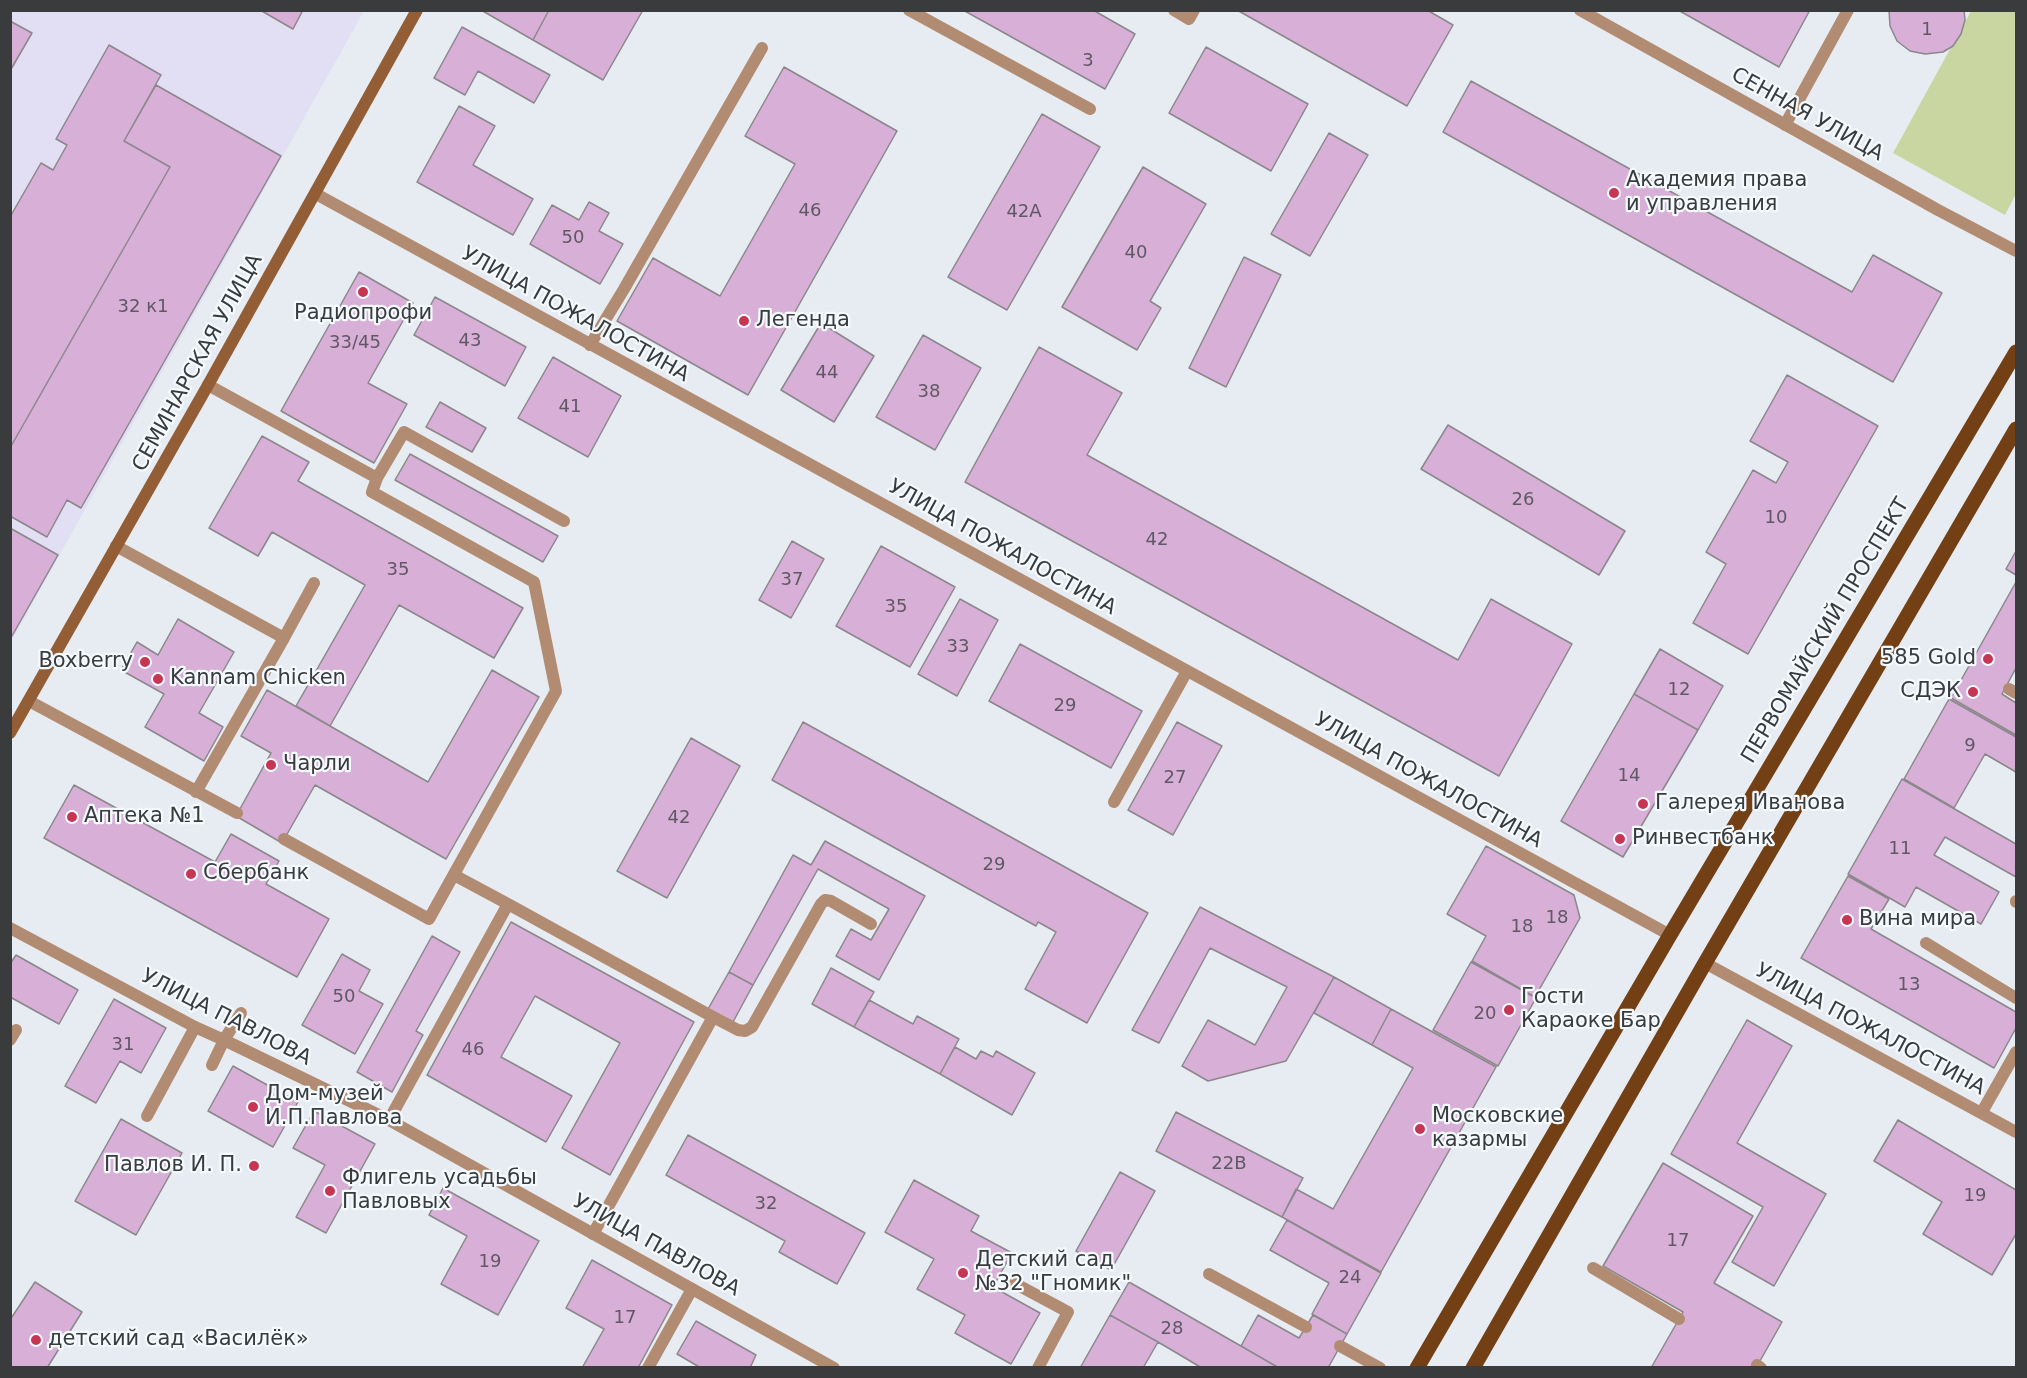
<!DOCTYPE html>
<meta charset="utf-8">
<style>
body{margin:0}
#map{position:relative;width:2027px;height:1378px;overflow:hidden;background:#e7ecf2;font-family:"DejaVu Sans",sans-serif}
canvas{display:block}
.frame{position:absolute;inset:0;border:12px solid #393b3d;pointer-events:none}
</style>
<div id="map">
<canvas width="2027" height="1378"></canvas>
<div class="frame"></div>
</div>
<script>
const ctx = document.querySelector('canvas').getContext('2d');
ctx.lineJoin = 'round';
function fillPath(path, color) { ctx.fillStyle = color; ctx.fill(path, 'evenodd'); }
const toPath = rows => new Path2D(rows.map(r => 'M' + r).join(''));
function trace(path, color, width, dash) { ctx.strokeStyle = color; ctx.lineWidth = width; ctx.lineCap = dash ? 'butt' : 'round'; ctx.setLineDash(dash || []); ctx.stroke(path); }
function label(font, color, halo, rows, align = 'center') {
  ctx.font = font + ' "DejaVu Sans",sans-serif'; ctx.lineWidth = 4.5; ctx.setLineDash([]); ctx.textBaseline = 'middle'; ctx.strokeStyle = halo; ctx.fillStyle = color; for (const [text, x, y, turn = 0] of rows) {
    ctx.save(); ctx.translate(x, y); ctx.rotate((+turn || 0) * Math.PI / 180); ctx.textAlign = isNaN(turn) ? turn : align; if (halo) ctx.strokeText(text, 0, 0); ctx.fillText(text, 0, 0); ctx.restore();
  }
}
fillPath(toPath([
 [11,11,364,11,13,638,11,638]
]), '#e2dff5');
fillPath(toPath([
 [1971,11,2016,11,2016,194,2005,215,1893,153]
]), '#c9d6a1');
const building = toPath([
 [260,10,303,10,293,29,260,10],
 [481,10,549,10,533,40,481,10],
 [549,10,643,10,603,80,533,40,549,10],
 [963,10,1093,10,1135,34,1105,89,963,10],
 [1237,10,1427,10,1453,25,1407,106,1237,10],
 [1678,10,1810,10,1779,67,1678,10],
 [1889,10,1964,10,1965,20,1961,34,1953,46,1943,52,1925,54,1910,51,1897,41,1890,26,1889,10],
 [10,21,32,33,10,71,10,21],
 [462,27,550,75,534,103,478,71,465,95,434,78,462,27],
 [109,45,161,75,124,141,170,167,10,448,10,217,41,163,53,170,67,145,56,139,109,45],
 [1206,47,1308,104,1271,171,1169,113,1206,47],
 [784,67,897,131,748,395,617,321,653,258,720,296,795,164,745,136,784,67],
 [1471,81,1852,292,1873,255,1942,293,1893,382,1443,132,1471,81],
 [156,85,281,156,81,508,67,500,47,537,10,516,10,448,170,167,124,141,156,85],
 [459,106,495,126,473,165,533,199,513,235,417,182,459,106],
 [1042,114,1100,147,1007,310,948,277,1042,114],
 [1329,133,1368,155,1310,256,1271,234,1329,133],
 [1143,167,1206,204,1150,301,1161,308,1137,350,1062,307,1143,167],
 [589,202,609,213,599,231,623,244,600,284,530,244,552,205,579,220,589,202],
 [1244,257,1281,275,1226,387,1189,368,1244,257],
 [359,272,413,303,368,383,407,404,374,463,281,411,359,272],
 [435,297,526,347,505,386,414,335,435,297],
 [821,323,874,356,834,422,781,390,821,323],
 [923,335,981,368,935,450,876,417,923,335],
 [1039,347,1122,393,1087,455,1458,660,1491,599,1572,644,1499,776,965,482,1039,347],
 [553,357,621,396,588,457,518,418,553,357],
 [1787,375,1878,426,1748,654,1693,623,1726,564,1706,552,1753,470,1776,483,1788,462,1750,441,1787,375],
 [440,402,486,428,472,452,426,427,440,402],
 [1448,425,1625,531,1599,575,1421,469,1448,425],
 [262,436,309,462,298,481,523,608,494,658,399,605,330,726,296,706,365,585,272,532,258,556,209,528,262,436],
 [410,454,558,536,543,562,395,480,410,454],
 [10,528,58,555,12,636,10,635,10,528],
 [792,541,824,559,791,618,759,600,792,541],
 [881,546,955,587,910,667,836,626,881,546],
 [2016,551,2016,575,2006,569,2016,551],
 [2016,582,2016,668,2002,694,2016,703,2016,735,1951,698,2016,582],
 [960,599,998,620,957,696,918,674,960,599],
 [178,619,234,652,199,713,223,727,204,761,145,727,164,694,121,670,137,642,158,655,178,619],
 [1020,644,1142,711,1111,768,989,701,1020,644],
 [1660,649,1723,686,1698,730,1634,694,1660,649],
 [492,670,539,697,446,859,315,785,282,843,236,816,271,753,241,736,267,690,428,782,492,670],
 [1634,694,1698,730,1623,857,1561,821,1634,694],
 [1949,699,2016,737,2016,772,1985,754,1954,808,1904,779,1949,699],
 [803,722,1148,913,1087,1023,1025,989,1056,932,1038,922,1036,926,772,780,803,722],
 [1177,722,1222,746,1173,835,1128,810,1177,722],
 [691,738,740,766,667,898,617,871,691,738],
 [1902,779,2016,844,2016,877,1945,837,1934,855,1999,892,1981,924,1916,887,1905,907,1848,874,1902,779],
 [74,785,215,862,231,834,279,861,266,884,329,919,297,977,44,838,74,785],
 [825,841,925,896,879,980,836,956,851,929,871,940,889,909,818,869,753,985,729,972,793,855,811,865,825,841],
 [1486,846,1574,895,1580,918,1535,997,1472,961,1486,936,1447,914,1486,846],
 [1848,876,1889,899,1871,929,2016,1012,2016,1028,1994,1068,1801,958,1848,876],
 [1200,907,1334,977,1286,1061,1208,1081,1182,1066,1208,1020,1255,1045,1287,987,1210,948,1159,1043,1132,1030,1200,907],
 [511,922,694,1022,610,1175,562,1148,620,1043,535,996,501,1057,572,1096,546,1142,427,1075,511,922],
 [432,936,460,952,416,1031,423,1035,392,1092,357,1072,432,936],
 [342,954,370,970,359,991,383,1004,355,1054,302,1025,342,954],
 [16,955,78,990,59,1024,10,997,10,964,16,955],
 [1471,962,1536,998,1498,1066,1433,1030,1471,962],
 [831,968,874,992,854,1027,812,1004,831,968],
 [729,972,753,985,733,1022,708,1009,729,972],
 [1334,977,1391,1009,1372,1045,1314,1013,1334,977],
 [114,999,166,1028,141,1073,120,1061,96,1103,65,1086,114,999],
 [869,1000,913,1024,917,1016,959,1039,940,1074,854,1027,869,1000],
 [1391,1009,1496,1067,1381,1272,1282,1217,1296,1189,1333,1209,1413,1068,1372,1045,1391,1009],
 [1747,1020,1792,1046,1737,1143,1826,1194,1774,1286,1732,1262,1763,1207,1671,1154,1747,1020],
 [955,1047,976,1059,981,1051,993,1057,996,1051,1035,1073,1012,1115,940,1074,955,1047],
 [233,1066,298,1102,273,1147,208,1111,233,1066],
 [314,1111,375,1144,326,1233,296,1217,325,1165,293,1148,314,1111],
 [1176,1112,1303,1178,1282,1217,1156,1151,1176,1112],
 [121,1119,182,1153,136,1235,75,1201,121,1119],
 [1898,1120,2016,1190,2016,1234,1992,1275,1923,1234,1942,1202,1874,1161,1898,1120],
 [688,1135,865,1233,837,1284,779,1252,785,1241,666,1175,688,1135],
 [1663,1163,1753,1216,1714,1283,1782,1322,1756,1368,1651,1368,1683,1312,1603,1266,1663,1163],
 [1120,1172,1155,1191,1111,1270,1076,1251,1120,1172],
 [914,1180,979,1216,971,1231,1012,1253,993,1287,1040,1313,1011,1364,955,1333,965,1315,917,1289,934,1259,885,1232,914,1180],
 [443,1188,539,1241,498,1315,441,1284,467,1236,429,1215,443,1188],
 [1287,1220,1381,1273,1347,1334,1312,1314,1329,1283,1270,1250,1287,1220],
 [592,1260,672,1305,638,1368,582,1368,604,1329,566,1308,592,1260],
 [35,1282,82,1312,47,1368,10,1368,10,1320,35,1282],
 [1129,1282,1241,1346,1279,1368,1202,1368,1158,1342,1110,1315,1129,1282],
 [1110,1315,1158,1342,1143,1368,1080,1368,1110,1315],
 [1258,1315,1299,1338,1313,1315,1347,1334,1328,1368,1279,1368,1241,1346,1258,1315],
 [696,1321,756,1355,750,1368,701,1368,677,1354,696,1321]
]);
fillPath(building, '#d7afd7');
trace(building, '#8b878b', 1.5);
trace(toPath([
 [909,10,1090,109],
 [590,345,624,289,762,48],
 [208,385,377,478,404,432,564,521],
 [116,546,284,638,196,792],
 [284,638,314,583],
 [2009,689,2016,693],
 [29,701,237,813],
 [1114,802,1187,671],
 [284,839,429,919,556,691,534,582,372,492,377,478],
 [2016,901,2016,902],
 [508,904,713,1017,593,1234],
 [1926,943,2016,998],
 [713,1017,738,1030,745,1031,752,1027,821,904,825,900,831,901,871,924],
 [10,1040,16,1030],
 [212,1065,224,1040,241,1013],
 [1982,1112,2016,1052],
 [147,1116,195,1027],
 [389,1120,508,904,454,875],
 [1593,1268,1679,1319],
 [1209,1274,1306,1327],
 [1014,1283,1068,1312,1038,1368],
 [1340,1346,1380,1368],
 [1757,1365,1761,1368],
 [648,1368,692,1289]
]), '#b28c72', 12);
trace(toPath([
 [224,1040,389,1120]
]), '#b28c72', 12);
trace(toPath([
 [1174,10,1189,19,1194,10],
 [1580,10,1938,210,2016,251],
 [1785,125,1848,10],
 [316,194,1670,935],
 [10,928,195,1027,224,1040],
 [1705,963,2016,1132],
 [389,1120,834,1368]
]), '#b28c72', 12);
trace(toPath([
 [10,733,208,385,417,10]
]), '#935d35', 12);
trace(toPath([
 [1417,1368,1670,935,2016,352],
 [1473,1368,1705,963,2016,429]
]), '#734016', 15);
for (const [x, y, r, color] of [
 [1614,193,6,"#c63654"],
 [363,292,6,"#c63654"],
 [744,321,6,"#c63654"],
 [1988,659,6,"#c63654"],
 [145,662,6,"#c63654"],
 [158,679,6,"#c63654"],
 [1973,692,6,"#c63654"],
 [271,765,6,"#c63654"],
 [1643,804,6,"#c63654"],
 [72,817,6,"#c63654"],
 [1620,839,6,"#c63654"],
 [191,874,6,"#c63654"],
 [1847,920,6,"#c63654"],
 [1509,1010,6,"#c63654"],
 [253,1107,6,"#c63654"],
 [1420,1129,6,"#c63654"],
 [254,1166,6,"#c63654"],
 [330,1191,6,"#c63654"],
 [963,1273,6,"#c63654"],
 [36,1340,6,"#c63654"]
]) { const dot = new Path2D(); dot.arc(x, y, r, 0, 2 * Math.PI); ctx.fillStyle = color; ctx.fill(dot); trace(dot, '#f5faff', 2); }
label('18px', '#605864', null, [
 ["1",1927,30],
 ["3",1088,61],
 ["46",810,211],
 ["42А",1024,212],
 ["50",573,238],
 ["40",1136,253],
 ["32 к1",143,307],
 ["43",470,341],
 ["33/45",355,343],
 ["44",827,373],
 ["38",929,392],
 ["41",570,407],
 ["26",1523,500],
 ["10",1776,518],
 ["42",1157,540],
 ["35",398,570],
 ["37",792,580],
 ["35",896,607],
 ["33",958,647],
 ["12",1679,690],
 ["29",1065,706],
 ["9",1970,746],
 ["14",1629,776],
 ["27",1175,778],
 ["42",679,818],
 ["11",1900,849],
 ["29",994,865],
 ["18",1557,918],
 ["18",1522,927],
 ["13",1909,985],
 ["50",344,997],
 ["20",1485,1014],
 ["31",123,1045],
 ["46",473,1050],
 ["22В",1229,1164],
 ["19",1975,1196],
 ["32",766,1204],
 ["17",1678,1241],
 ["19",490,1262],
 ["24",1350,1278],
 ["17",625,1318],
 ["28",1172,1329]
]);
label('21px', '#393b3d', '#f5faff', [
 ["СЕННАЯ УЛИЦА",1807,115,29],
 ["УЛИЦА ПОЖАЛОСТИНА",575,315,29],
 ["СЕМИНАРСКАЯ УЛИЦА",198,363,-61],
 ["УЛИЦА ПОЖАЛОСТИНА",1002,548,29],
 ["ПЕРВОМАЙСКИЙ ПРОСПЕКТ",1826,631,-59],
 ["УЛИЦА ПОЖАЛОСТИНА",1428,781,29],
 ["УЛИЦА ПАВЛОВА",226,1018,27],
 ["УЛИЦА ПОЖАЛОСТИНА",1870,1030,28],
 ["УЛИЦА ПАВЛОВА",656,1246,29]
]);
label('21px', '#393b3d', '#f5faff', [
 ["Академия права",1626,181],
 ["и управления",1626,205],
 ["Радиопрофи",363,314,"center"],
 ["Легенда",756,321],
 ["585 Gold",1976,659,"right"],
 ["Boxberry",133,662,"right"],
 ["Kannam Chicken",170,679],
 ["СДЭК",1961,692,"right"],
 ["Чарли",283,765],
 ["Галерея Иванова",1655,804],
 ["Аптека №1",84,817],
 ["Ринвестбанк",1632,839],
 ["Сбербанк",203,874],
 ["Вина мира",1859,920],
 ["Гости",1521,998],
 ["Караоке Бар",1521,1022],
 ["Дом-музей",265,1095],
 ["И.П.Павлова",265,1119],
 ["Московские",1432,1117],
 ["казармы",1432,1141],
 ["Павлов И. П.",242,1166,"right"],
 ["Флигель усадьбы",342,1179],
 ["Павловых",342,1203],
 ["Детский сад",975,1261],
 ["№32 \"Гномик\"",975,1285],
 ["детский сад «Василёк»",48,1340]
], 'left');
</script>
